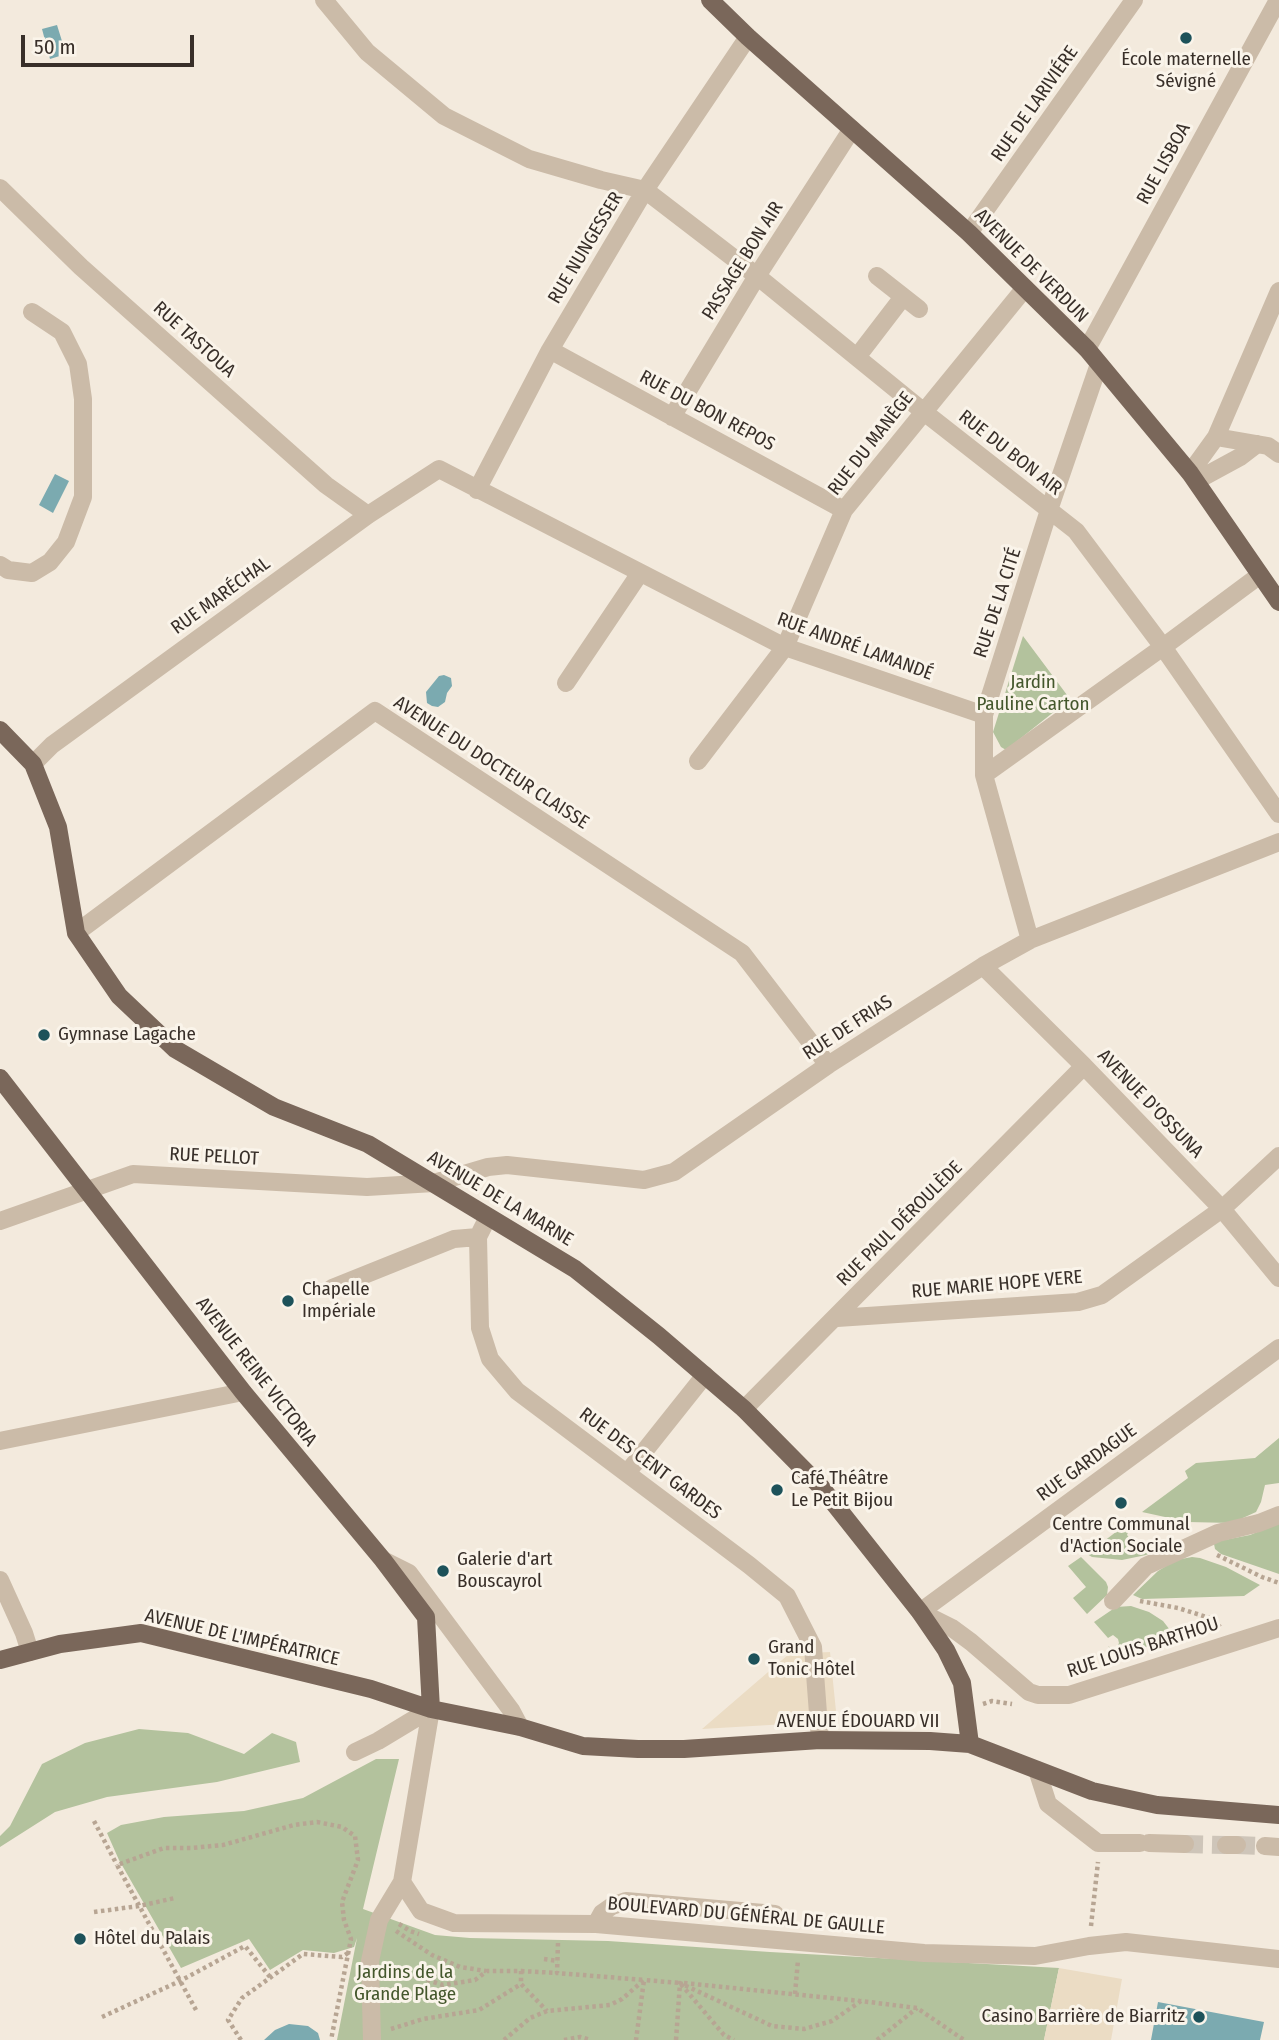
<!DOCTYPE html>
<meta charset="utf-8">
<style>
body{margin:0}
#map{position:relative;width:1279px;height:2040px;overflow:hidden;background:#f3eadd;font-family:"Fira Sans Condensed",sans-serif}
canvas{display:block}
.scale{position:absolute;left:21px;top:35px;width:173px;height:32px;box-sizing:border-box;border:4px solid #382f29;border-top:0;padding-left:9px;font-size:21px;line-height:24px;white-space:nowrap;color:#382f29;-webkit-text-stroke:5px #faf4ea;paint-order:stroke}
</style>
<div id="map">
<canvas width="1279" height="2040"></canvas>
<div class="scale">50 m</div>
</div>
<script>
const ctx = document.querySelector('canvas').getContext('2d');
ctx.lineJoin = 'round';
function fillPath(path, color) { ctx.fillStyle = color; ctx.fill(path, 'evenodd'); }
const toPath = rows => new Path2D(rows.map(r => 'M' + r).join(''));
function trace(path, color, width, dash) { ctx.strokeStyle = color; ctx.lineWidth = width; ctx.lineCap = dash ? 'butt' : 'round'; ctx.setLineDash(dash || []); ctx.stroke(path); }
function label(font, color, halo, rows, align = 'center') {
  ctx.font = font + ' "Fira Sans Condensed",sans-serif'; ctx.lineWidth = 6; ctx.setLineDash([]); ctx.textBaseline = 'middle'; ctx.strokeStyle = halo; ctx.fillStyle = color; for (const [text, x, y, turn = 0] of rows) {
    ctx.save(); ctx.translate(x, y); ctx.rotate((+turn || 0) * Math.PI / 180); ctx.textAlign = isNaN(turn) ? turn : align; if (halo) ctx.strokeText(text, 0, 0); ctx.fillText(text, 0, 0); ctx.restore();
  }
}
fillPath(toPath([
 [1023,636,1070,699,1006,750,1001,747,993,732],
 [1279,1438,1279,1483,1265,1485,1261,1502,1256,1512,1232,1523,1188,1522,1142,1512,1188,1478,1185,1471,1196,1463,1255,1458],
 [1133,1519,1135,1524,1130,1527,1127,1535,1137,1547,1142,1543,1148,1547,1153,1543,1156,1546,1155,1551,1146,1555,1122,1560,1092,1557,1087,1554],
 [1279,1523,1279,1574,1221,1554,1215,1549,1214,1544,1219,1541,1250,1535],
 [1081,1557,1106,1582,1108,1587,1107,1595,1087,1614,1073,1598,1086,1587,1068,1566],
 [1192,1557,1200,1558,1226,1567,1260,1585,1244,1596,1142,1599,1133,1595,1158,1571,1176,1560],
 [1131,1606,1149,1612,1163,1621,1170,1630,1161,1641,1118,1658,1108,1646,1111,1648,1117,1647,1119,1643,1118,1639,1113,1635,1108,1638,1094,1622,1116,1607],
 [139,1729,188,1733,244,1754,272,1733,296,1742,300,1762,217,1782,107,1797,55,1812,0,1847,0,1836,10,1826,42,1764,85,1743],
 [376,1759,399,1759,363,1909,435,1935,470,1938,608,1941,770,1952,1059,1968,1044,2040,337,2040,357,1938,354,1947,334,1953,303,1950,270,1970,249,1939,181,1968,119,1860,107,1833,121,1825,164,1817,244,1811,303,1798]
]), '#b3c29d');
fillPath(toPath([
 [830,1652,837,1721,702,1729,789,1654],
 [1059,1968,1122,1979,1111,2040,1044,2040]
]), '#ebdcc4');
fillPath(toPath([
 [57,25,66,54,50,59,42,29],
 [55,474,69,481,53,513,39,505],
 [444,675,451,678,452,686,447,693,445,702,438,707,432,706,427,703,426,692,439,676],
 [1158,2002,1264,2022,1260,2040,1151,2040],
 [289,2024,308,2026,318,2033,320,2040,264,2040,275,2030]
]), '#7baab0');
trace(toPath([
 [1185,1844,1226,1845],
 [1237,1845,1265,1846]
]), '#cec5b9', 18, [18, 9]);
trace(toPath([
 [1217,1555,1262,1577,1279,1583],
 [1140,1601,1178,1608,1213,1619,1220,1627],
 [983,1704,992,1701,1012,1704],
 [94,1821,117,1865],
 [94,1912,139,1906,175,1898],
 [399,1924,410,1931,419,1934],
 [1091,1926,1098,1862],
 [396,1931,432,1955,460,1967,486,1971],
 [558,1943,557,1973,644,1980,636,2040],
 [544,1959,558,1961],
 [387,1967,443,1985,475,1980,487,1971,521,1971,521,1984],
 [521,1971,557,1973],
 [684,1983,860,2001],
 [795,1994,798,1960],
 [196,2010,117,1865,164,1848,191,1848,223,1845,294,1825,317,1822,342,1827,355,1836,358,1860,342,1902,344,1920,351,1939,331,2040],
 [102,2017,180,1981,245,1946,270,1977],
 [391,2029,423,2019,479,2010,521,1984,547,2011],
 [241,2040,228,2020,242,1998,303,1954,342,1957,348,1953],
 [504,2040,530,2018,547,2011,610,2005,622,1999,644,1980,680,1983,724,2035,734,2040],
 [564,2040,580,2037,591,2040],
 [676,2040,680,1983,772,2026,804,2029,832,2021,861,2001,917,2008,964,2040],
 [877,2040,917,2008]
]), '#b7a593', 4.5, [3.5, 3.5]);
trace(toPath([
 [324,0,367,52,444,116,529,159,601,180,645,190,757,276,924,412,1076,531,1163,647,1279,814],
 [0,188,81,267,326,485,368,515],
 [969,233,1134,0],
 [877,276,919,309],
 [1087,349,1278,0],
 [550,350,844,510],
 [857,357,903,297],
 [672,417,757,276,852,129],
 [1216,437,1268,446,1279,454],
 [1257,444,1240,457,1205,476,1190,473,1216,437,1279,291],
 [477,490,550,350,645,190,748,37],
 [0,565,8,570,32,573,50,562,66,542,83,497,83,399,78,364,62,332,32,312],
 [566,683,640,573],
 [698,761,785,647,844,510,1025,288],
 [33,764,52,745,368,515,439,469,785,647,984,715],
 [984,775,1163,647,1260,575],
 [76,933,375,711,742,953,828,1065],
 [1030,940,984,775,984,715,1049,510,1099,364],
 [983,966,1084,1066,1222,1209,1279,1278],
 [488,1217,478,1237,480,1328,490,1359,517,1391,749,1565,787,1596,813,1647,820,1740],
 [0,1221,133,1174,367,1187,434,1183,488,1167,507,1165,644,1180,674,1172,828,1065,983,966,1030,940,1279,842],
 [332,1288,454,1239,478,1237],
 [837,1318,1078,1302,1102,1295,1222,1209,1279,1156],
 [1279,1348,920,1612,952,1628,971,1642,1029,1692,1038,1695,1069,1695,1279,1628],
 [744,1409,1084,1066],
 [0,1441,243,1392],
 [627,1473,705,1375],
 [383,1560,409,1573,511,1710,520,1727],
 [0,1580,24,1633,30,1652],
 [1113,1601,1146,1566,1218,1533,1259,1523,1279,1515],
 [431,1709,402,1882,421,1911,454,1923,596,1924,924,1953,1035,1956,1089,1946,1126,1942,1279,1959],
 [355,1752,378,1741,431,1709],
 [1037,1770,1048,1804,1098,1843,1140,1843],
 [1149,1843,1185,1844],
 [1226,1845,1237,1845],
 [1265,1846,1279,1847],
 [596,1924,602,1913,612,1906,626,1901,775,1914],
 [372,2040,370,1961,379,1920,402,1882]
]), '#cbbba8', 18);
trace(toPath([
 [710,0,748,37,969,233,1087,349,1190,473,1279,602],
 [0,730,33,764,58,827,76,933,119,996,175,1049,274,1107,368,1144,575,1269,659,1336,744,1409,821,1487,920,1612,946,1650,962,1683,970,1744],
 [0,1078,243,1392,383,1560,426,1617,431,1709],
 [0,1660,60,1644,141,1633,371,1689,431,1709,520,1727,583,1746,638,1749,684,1749,820,1740,930,1741,970,1744,1092,1791,1157,1805,1279,1815]
]), '#7a675a', 18);
for (const [x, y, r, color] of [
 [1186,38,7,"#1d525a"],
 [44,1035,7,"#1d525a"],
 [288,1301,7,"#1d525a"],
 [777,1490,7,"#1d525a"],
 [1121,1503,7,"#1d525a"],
 [443,1571,7,"#1d525a"],
 [754,1659,7,"#1d525a"],
 [80,1939,7,"#1d525a"],
 [1199,2017,7,"#1d525a"]
]) { const dot = new Path2D(); dot.arc(x, y, r, 0, 2 * Math.PI); ctx.fillStyle = color; ctx.fill(dot); trace(dot, '#faf4ea', 2.5); }
label('19px', '#382f29', '#faf4ea', [
 ["École maternelle",1186,60,"center"],
 ["Sévigné",1186,82,"center"],
 ["Gymnase Lagache",58,1035],
 ["Chapelle",302,1290],
 ["Impériale",302,1312],
 ["Café Théâtre",791,1479],
 ["Le Petit Bijou",791,1501],
 ["Centre Communal",1121,1525,"center"],
 ["d'Action Sociale",1121,1547,"center"],
 ["Galerie d'art",457,1560],
 ["Bouscayrol",457,1582],
 ["Grand",768,1648],
 ["Tonic Hôtel",768,1670],
 ["Hôtel du Palais",94,1939],
 ["Casino Barrière de Biarritz",1185,2017,"right"]
], 'left');
label('19px', '#382f29', '#faf4ea', [
 ["RUE DE LARIVIÉRE",1035,104,-55],
 ["RUE LISBOA",1164,164,-61],
 ["RUE NUNGESSER",586,248,-59],
 ["PASSAGE BON AIR",743,261,-58],
 ["AVENUE DE VERDUN",1031,266,45],
 ["RUE TASTOUA",194,340,42],
 ["RUE DU BON REPOS",707,411,28],
 ["RUE DU MANÈGE",871,444,-52],
 ["RUE DU BON AIR",1010,453,38],
 ["RUE MARÉCHAL",221,596,-36],
 ["RUE DE LA CITÉ",998,603,-72],
 ["RUE ANDRÉ LAMANDÉ",855,647,20],
 ["AVENUE DU DOCTEUR CLAISSE",491,763,33],
 ["RUE DE FRIAS",848,1028,-33],
 ["AVENUE D'OSSUNA",1150,1104,46],
 ["RUE PELLOT",214,1157,3],
 ["AVENUE DE LA MARNE",500,1199,31],
 ["RUE PAUL DÉROULÈDE",900,1224,-45],
 ["RUE MARIE HOPE VERE",997,1285,-5],
 ["AVENUE REINE VICTORIA",256,1372,52],
 ["RUE GARDAGUE",1087,1463,-36],
 ["RUE DES CENT GARDES",650,1464,37],
 ["AVENUE DE L'IMPÉRATRICE",242,1638,13],
 ["RUE LOUIS BARTHOU",1143,1648,-18],
 ["AVENUE ÉDOUARD VII",858,1722],
 ["BOULEVARD DU GÉNÉRAL DE GAULLE",746,1916,5]
]);
label('19px', '#44572c', '#faf4ea', [
 ["Jardin",1033,683],
 ["Pauline Carton",1033,705],
 ["Jardins de la",405,1973],
 ["Grande Plage",405,1995]
]);
</script>
